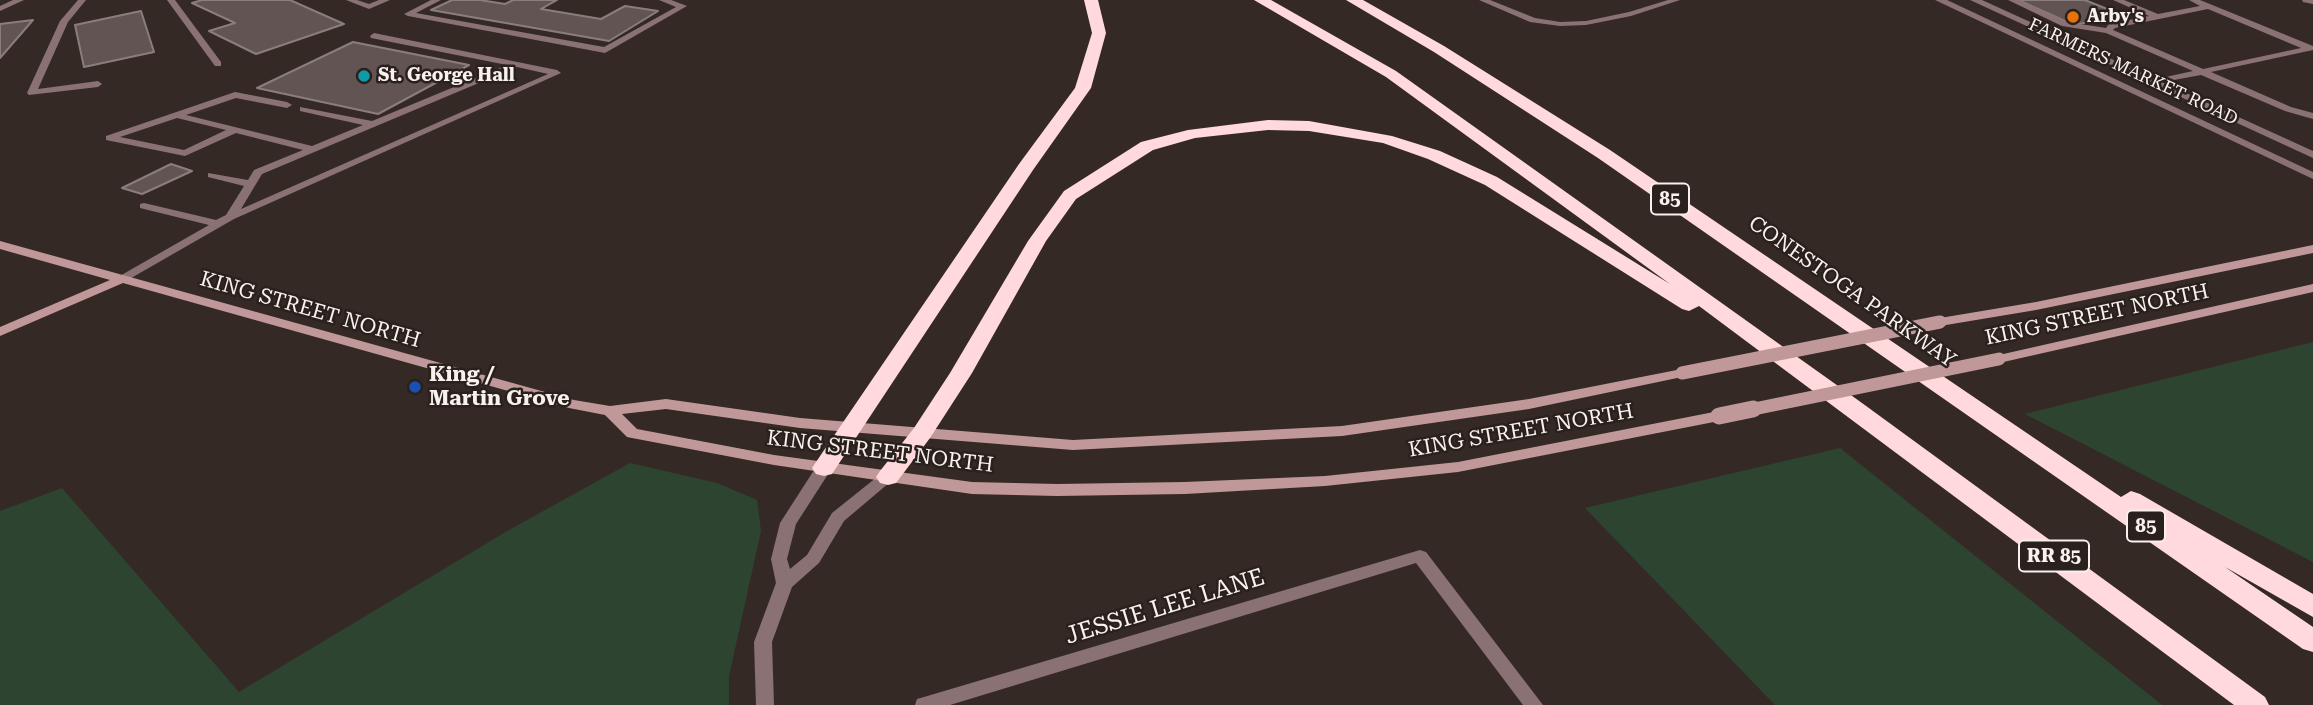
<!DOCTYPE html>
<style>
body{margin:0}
canvas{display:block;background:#342925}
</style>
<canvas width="2313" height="705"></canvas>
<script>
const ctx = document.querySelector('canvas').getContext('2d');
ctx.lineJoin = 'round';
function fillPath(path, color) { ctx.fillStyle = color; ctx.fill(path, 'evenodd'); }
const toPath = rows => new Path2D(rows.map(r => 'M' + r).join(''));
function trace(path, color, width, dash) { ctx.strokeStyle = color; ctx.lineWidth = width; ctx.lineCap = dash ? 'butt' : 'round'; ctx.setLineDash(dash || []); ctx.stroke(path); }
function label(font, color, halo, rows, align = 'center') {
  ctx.font = font + ' "Roboto Serif",serif'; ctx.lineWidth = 5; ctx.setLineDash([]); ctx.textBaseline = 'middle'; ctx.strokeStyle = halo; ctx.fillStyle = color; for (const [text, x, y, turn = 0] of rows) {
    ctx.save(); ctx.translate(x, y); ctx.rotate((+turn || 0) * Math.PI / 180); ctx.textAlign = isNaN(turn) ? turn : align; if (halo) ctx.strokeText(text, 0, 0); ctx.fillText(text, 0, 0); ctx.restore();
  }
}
fillPath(toPath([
 [2313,342,2313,562,2025,414],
 [1840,448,2162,705,1775,705,1585,508],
 [630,463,717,483,757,500,761,531,729,676,729,705,0,705,0,511,62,488,239,692,509,530]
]), '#2d4431');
const building = toPath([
 [202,0,290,0,344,24,256,54,209,31,235,23,192,3,202,0],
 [452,0,480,0,505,4,513,0,557,0,541,9,601,19,625,6,658,11,609,41,431,10,452,0],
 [2018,0,2085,0,2122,15,2074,25,2018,0],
 [141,11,154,52,84,67,75,25,141,11],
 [33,20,0,58,0,24,33,20],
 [353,42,469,65,378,114,257,88,353,42],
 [171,164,192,171,142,194,122,188,171,164]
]);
fillPath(building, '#615453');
trace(building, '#8a7d7b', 2);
fillPath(toPath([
 [13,0,24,0,0,11,0,6,13,0],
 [78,0,86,0,68,22,38,89,98,81,102,84,98,87,29,95,27,93,60,21,78,0],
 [167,0,175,0,221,62,221,66,215,66,167,0],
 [346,0,357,0,369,4,379,0,390,0,369,9,346,0],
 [431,0,441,0,416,13,604,47,676,7,659,0,671,0,687,6,605,53,408,16,404,14,431,0],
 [1479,0,1490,0,1535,18,1560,22,1586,21,1629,12,1668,0,1680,0,1631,16,1586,25,1560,26,1530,22,1479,0],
 [2008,0,2019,0,2067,22,2106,28,2109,24,2149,16,2113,0,2124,0,2158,14,2200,6,2189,0,2200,0,2313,46,2313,50,2211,72,2291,107,2313,113,2313,119,2285,111,2201,75,2152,84,2152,80,2193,71,2106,33,2062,26,2008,0],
 [2208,9,2301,48,2203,69,2113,30,2115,28,2208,9],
 [2302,0,2313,0,2313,4,2303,2,2302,0],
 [374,33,557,70,561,73,234,219,126,281,118,281,116,279,118,277,209,225,140,208,140,204,144,203,216,220,226,215,244,186,208,177,208,173,248,180,254,170,303,150,236,133,185,156,106,140,106,136,235,92,287,102,292,105,287,108,236,98,186,115,312,146,363,125,300,111,300,107,372,121,507,65,371,38,370,36,374,33],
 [517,67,548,74,241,209,262,174,517,67],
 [177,118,226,130,184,150,120,137,177,118]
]), '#8a7173');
fillPath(toPath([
 [1935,0,1947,0,2313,172,2313,179,1935,0],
 [1970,0,1982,0,2313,151,2313,158,1970,0],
 [824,463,830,464,832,468,796,524,787,559,790,569,807,555,832,513,882,473,888,472,894,473,896,477,844,521,819,563,792,587,772,642,774,705,756,705,754,642,776,583,771,559,780,523,818,464,824,463],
 [1420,550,1426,552,1543,705,1523,705,1416,563,950,705,915,705,917,699,924,697,1420,550]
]), '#8a7173');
fillPath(toPath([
 [0,241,574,400,610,406,666,399,800,418,1073,440,1342,426,1529,399,1682,369,1689,373,1682,377,1529,409,1342,436,1073,450,800,428,666,409,622,414,637,429,774,455,972,482,1057,484,1185,482,1325,476,1458,462,1719,411,1726,416,1719,421,1458,472,1325,486,1185,494,1057,496,972,494,774,465,632,438,627,437,605,415,569,408,123,283,0,336,0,327,110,280,0,249,0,241],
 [2313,245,2313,253,2036,310,1940,326,1933,322,1940,318,2036,302,2313,245],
 [2313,284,2313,292,1999,363,1992,359,1999,355,2313,284]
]), '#c0989a');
fillPath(toPath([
 [1084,0,1098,0,1106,33,1091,88,1033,170,832,474,824,476,816,474,812,468,816,462,1019,164,1075,88,1092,33,1084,0],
 [1254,0,1271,0,1396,71,1862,403,2265,697,2269,705,2234,705,1699,306,1689,311,1682,309,1485,185,1428,159,1383,143,1309,131,1268,130,1195,138,1153,150,1076,199,1046,241,972,373,930,438,896,483,888,485,880,483,876,477,880,471,914,428,950,373,1028,241,1064,191,1141,142,1188,130,1268,120,1309,121,1392,136,1440,151,1497,177,1670,284,1386,77,1254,0],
 [1346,0,1363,0,1444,46,1610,150,2121,497,2131,491,2140,494,2313,594,2313,617,2225,567,2313,627,2313,652,2303,649,1598,158,1434,52,1346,0]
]), '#ffd9db');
trace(toPath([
 [1682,373,1940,322],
 [1744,411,1999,359]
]), '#c0989a', 13);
trace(toPath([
 [1719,416,1753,409]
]), '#c0989a', 17);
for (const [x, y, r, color] of [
 [2073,17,7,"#e8710a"],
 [364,76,7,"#0f9aa8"],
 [415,387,7,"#1a4fb4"]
]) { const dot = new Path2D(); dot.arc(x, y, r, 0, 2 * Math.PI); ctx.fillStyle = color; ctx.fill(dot); trace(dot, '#2a201c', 2.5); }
label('bold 18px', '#f8f1ee', '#2a201c', [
 ["Arby's",2087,17],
 ["St. George Hall",378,76]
], 'left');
label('18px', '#f8f1ee', '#2a201c', [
 ["FARMERS MARKET ROAD",2133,72,25]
]);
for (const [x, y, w] of [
 [1670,199,38],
 [2146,526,38],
 [2054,556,70]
]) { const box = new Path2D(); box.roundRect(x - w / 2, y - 15.5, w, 31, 5); ctx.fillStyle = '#2a201c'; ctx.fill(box); trace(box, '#f8f1ee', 2); }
label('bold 19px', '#f8f1ee', null, [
 ["85",1670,199],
 ["85",2146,526],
 ["RR 85",2054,556]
]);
label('21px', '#f8f1ee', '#2a201c', [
 ["CONESTOGA PARKWAY",1852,292,35],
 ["KING STREET NORTH",310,310,16],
 ["KING STREET NORTH",2097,315,-12],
 ["KING STREET NORTH",1521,431,-10],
 ["KING STREET NORTH",880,452,7]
]);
label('bold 21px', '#f8f1ee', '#2a201c', [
 ["King /",429,375],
 ["Martin Grove",429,399]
], 'left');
label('24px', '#f8f1ee', '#2a201c', [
 ["JESSIE LEE LANE",1165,607,-17]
]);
</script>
